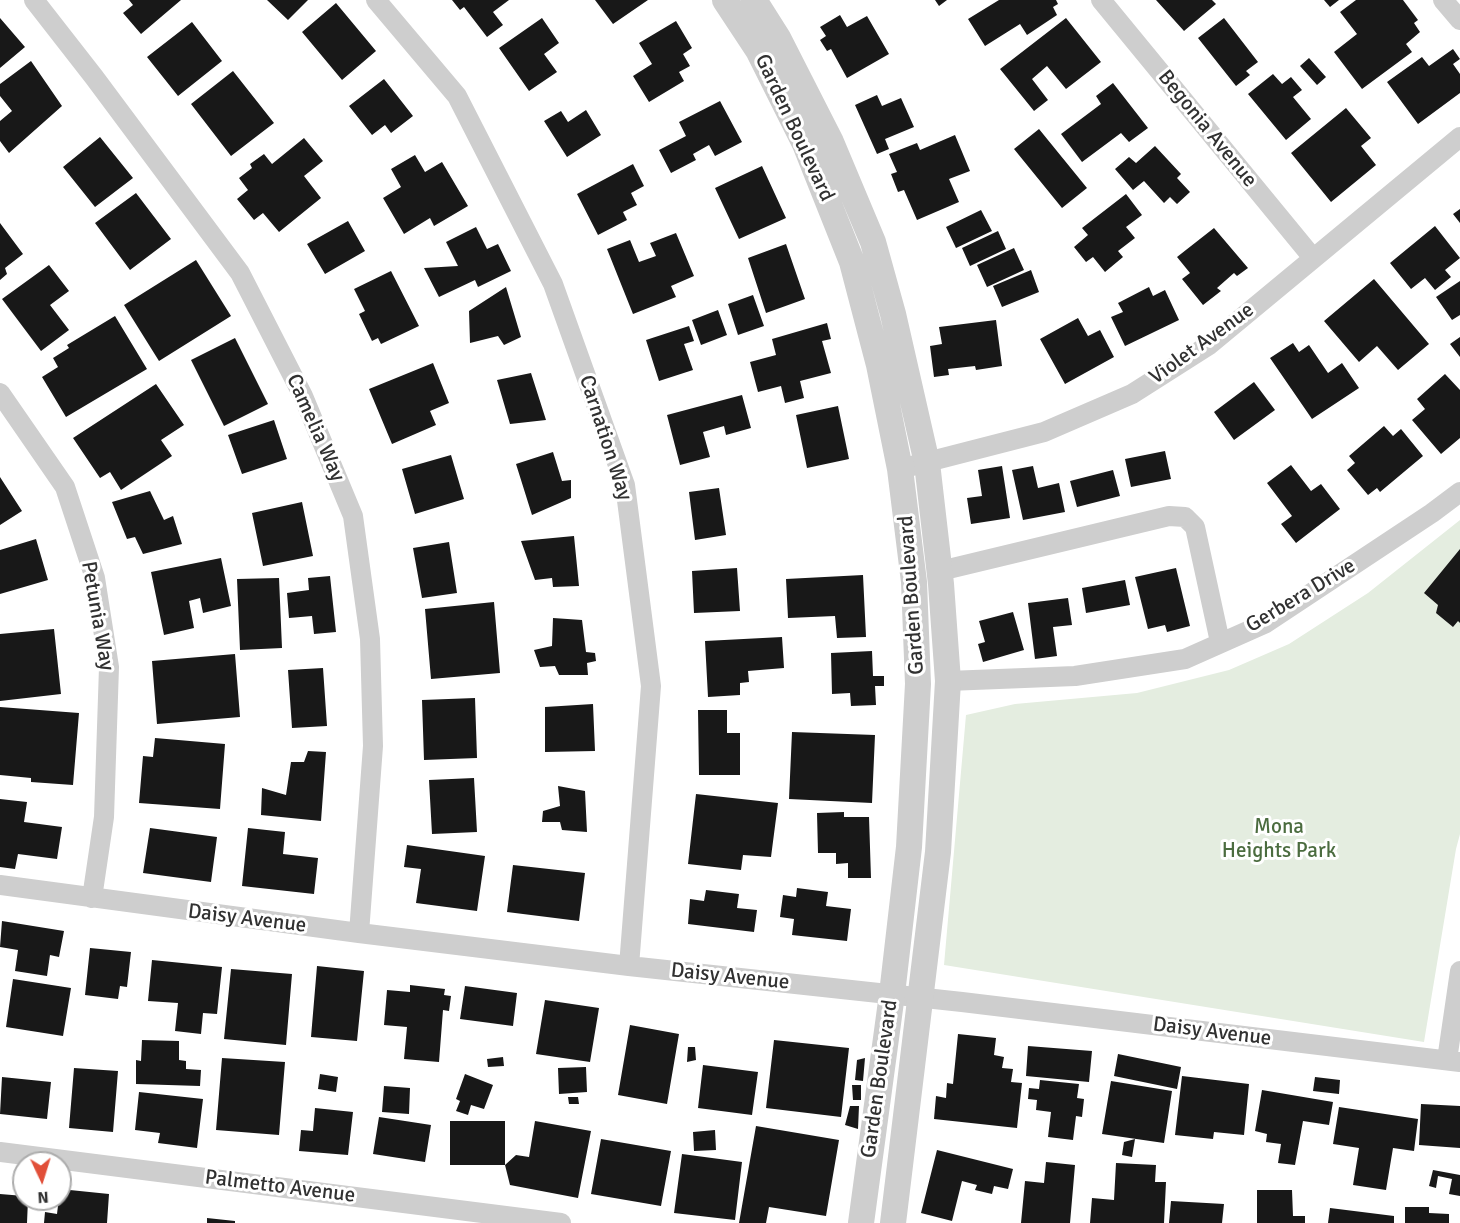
<!DOCTYPE html>
<style>
body{margin:0}
#map{position:relative;width:1460px;height:1223px;overflow:hidden;background:#fff;font-family:Signika,sans-serif}
canvas{display:block}
.north{position:absolute;left:12px;top:1151px;width:60px;height:60px;box-sizing:border-box;background:#fff;border:2px solid #adadad;border-radius:50%;rotate:176deg;font-size:16px;font-weight:700;line-height:24px;text-align:center;color:#313131}
.north::after{content:'';display:block;margin:auto;width:21px;height:27px;background:#e14f39;clip-path:polygon(50% 0,100% 100%,50% 72%,0 100%)}
</style>
<div id="map">
<canvas width="1460" height="1223"></canvas>
<div class="north">N</div>
</div>
<script>
const ctx = document.querySelector('canvas').getContext('2d');
ctx.lineJoin = 'round';
function fillPath(path, color) { ctx.fillStyle = color; ctx.fill(path, 'evenodd'); }
const toPath = rows => new Path2D(rows.map(r => 'M' + r).join(''));
function trace(path, color, width, dash) { ctx.strokeStyle = color; ctx.lineWidth = width; ctx.lineCap = dash ? 'butt' : 'round'; ctx.setLineDash(dash || []); ctx.stroke(path); }
function label(font, color, halo, rows, align = 'center') {
  ctx.font = font + ' Signika,sans-serif'; ctx.lineWidth = 6; ctx.setLineDash([]); ctx.textBaseline = 'middle'; ctx.strokeStyle = halo; ctx.fillStyle = color; for (const [text, x, y, turn = 0] of rows) {
    ctx.save(); ctx.translate(x, y); ctx.rotate((+turn || 0) * Math.PI / 180); ctx.textAlign = isNaN(turn) ? turn : align; if (halo) ctx.strokeText(text, 0, 0); ctx.fillText(text, 0, 0); ctx.restore();
  }
}
fillPath(toPath([
 [1460,520,1460,834,1456,849,1424,1042,944,965,966,715,1015,704,1137,693,1229,670,1289,644,1368,593]
]), '#e4ede0');
fillPath(toPath([
 [129,0,181,0,141,34,123,13,133,5],
 [267,0,308,0,288,20],
 [452,0,509,0,493,12,503,25,487,37,464,7,460,10],
 [595,0,648,0,613,24],
 [935,0,947,0,939,6],
 [999,0,1056,0,1058,4,1053,7,1057,15,1027,35,1020,24,985,46,968,19],
 [1156,0,1212,0,1216,4,1184,31],
 [1324,0,1339,0,1330,7],
 [1356,0,1403,0,1418,20,1414,23,1420,32,1406,44,1412,52,1362,89,1334,52,1357,34,1340,12],
 [336,3,376,51,342,80,302,32],
 [840,15,847,27,867,16,889,54,847,78,831,49,827,51,820,40,826,36,820,27],
 [0,18,25,47,0,68],
 [542,18,559,43,544,54,557,72,529,91,499,48],
 [1066,18,1101,62,1066,89,1047,66,1032,79,1048,100,1034,111,1000,69],
 [1224,18,1258,62,1246,71,1250,75,1236,86,1198,38],
 [676,21,692,48,683,54,690,66,679,72,684,81,649,102,633,76,652,64,639,43],
 [192,22,222,61,178,96,147,57],
 [1453,49,1460,59,1453,64,1460,74,1460,93,1418,124,1387,82,1422,57,1429,66],
 [1309,58,1326,77,1317,85,1300,66],
 [31,61,62,106,9,153,0,141,0,121,12,111,0,96,0,84],
 [233,71,274,123,231,156,191,104],
 [1273,74,1282,84,1291,77,1302,90,1293,97,1311,119,1286,140,1248,94],
 [384,79,413,116,391,133,385,125,372,135,349,106],
 [1113,83,1148,128,1129,142,1121,133,1082,162,1061,134,1101,104,1096,96],
 [877,95,882,106,901,98,914,127,885,139,889,149,877,154,855,105],
 [720,101,742,142,715,156,709,145,693,154,696,160,671,173,659,150,686,136,679,122],
 [1346,108,1371,138,1361,146,1376,165,1331,202,1291,153],
 [586,110,601,135,567,157,544,121,561,111,568,122],
 [1039,129,1087,188,1062,208,1014,149],
 [955,135,970,171,949,179,959,202,917,220,904,190,898,192,891,174,897,172,889,154,917,143,920,150],
 [100,137,133,178,95,207,63,167],
 [304,138,323,161,304,176,321,198,279,232,263,213,254,220,237,199,248,190,239,178,252,168,250,164,264,154,272,164],
 [1155,146,1181,174,1177,178,1190,192,1177,204,1170,197,1164,203,1144,181,1133,190,1115,169,1129,157,1136,163],
 [415,155,425,172,442,162,468,206,434,226,430,218,404,234,383,198,401,187,391,169],
 [633,164,644,186,631,193,637,205,623,212,627,220,598,235,577,194],
 [762,166,786,218,739,239,715,188],
 [136,193,171,239,130,270,95,223],
 [1126,194,1142,215,1126,227,1135,238,1118,251,1123,257,1105,272,1093,257,1086,262,1074,247,1088,235,1082,228],
 [1460,209,1460,223,1453,214],
 [981,210,992,231,956,248,946,227],
 [348,221,365,251,325,274,307,244],
 [0,223,23,254,5,268,7,274,0,280],
 [1435,226,1460,258,1445,270,1451,277,1435,290,1425,278,1411,289,1390,263],
 [476,227,487,249,498,244,511,271,478,287,475,280,439,297,424,268,458,266,446,242],
 [1214,228,1248,268,1237,276,1234,273,1217,288,1221,291,1203,305,1182,279,1190,273,1177,257],
 [998,231,1006,249,970,266,962,248],
 [676,233,694,276,671,286,676,297,633,314,607,249,630,240,639,262,656,256,650,243],
 [786,244,805,299,766,313,748,258],
 [1014,248,1024,270,987,287,977,265],
 [196,260,231,316,159,361,124,305],
 [49,265,69,291,50,305,69,330,41,351,2,299],
 [1031,270,1039,292,1002,307,993,286],
 [391,271,419,326,381,344,378,338,372,341,359,314,365,311,354,289],
 [1374,279,1429,344,1398,370,1377,346,1359,362,1324,321],
 [1460,281,1460,315,1452,320,1436,297],
 [506,287,521,337,504,345,498,336,470,343,469,311],
 [1149,287,1153,296,1165,290,1179,320,1125,346,1111,317,1123,312,1118,303],
 [753,295,764,326,738,335,728,304],
 [718,310,727,335,701,345,692,320],
 [115,316,147,369,66,417,42,377,58,367,53,358,69,348,67,345],
 [1078,318,1088,336,1100,330,1114,357,1065,384,1040,339],
 [996,320,1002,366,976,370,975,366,948,369,949,375,934,377,930,346,942,344,939,327],
 [827,323,831,339,822,341,831,373,800,381,804,398,785,403,781,386,758,392,750,362,776,355,772,339],
 [689,326,694,341,684,344,693,370,659,381,646,340],
 [1460,337,1460,357,1450,344],
 [235,338,268,404,224,426,191,360],
 [1293,343,1299,352,1309,345,1328,373,1342,363,1359,388,1312,419,1270,358],
 [433,363,449,403,430,411,436,425,392,444,369,389],
 [531,373,546,420,510,424,497,380],
 [1445,374,1460,390,1460,438,1441,454,1412,420,1425,409,1417,399],
 [1254,382,1275,410,1234,440,1214,412],
 [156,384,184,425,161,440,172,456,121,490,110,472,100,478,73,438],
 [742,395,751,428,726,435,724,426,703,432,710,457,680,465,667,415],
 [838,406,849,459,807,468,796,415],
 [274,420,287,459,242,474,228,435],
 [1384,426,1393,436,1401,429,1423,456,1380,492,1377,488,1368,495,1347,470,1355,463,1349,456],
 [1165,451,1171,479,1131,487,1125,459],
 [553,452,562,481,571,480,571,498,532,515,516,464],
 [451,455,464,499,415,514,402,469],
 [1291,465,1311,491,1321,484,1340,509,1296,543,1281,524,1292,516,1267,483],
 [1002,466,1010,518,971,524,967,498,982,496,978,470],
 [1033,466,1038,488,1059,483,1065,512,1023,520,1012,470],
 [1113,470,1120,496,1077,507,1070,481],
 [0,477,22,511,0,525],
 [719,488,726,535,695,540,689,492],
 [150,491,164,520,173,516,182,544,143,554,135,537,127,539,112,502],
 [302,502,313,556,263,566,252,513],
 [574,536,579,586,553,587,552,578,535,580,521,541],
 [36,539,48,580,0,594,0,550],
 [449,542,457,593,422,598,413,548],
 [1460,549,1460,623,1458,621,1453,627,1436,613,1438,605,1424,593],
 [221,558,231,606,203,613,200,598,189,601,194,628,164,635,151,572],
 [737,568,740,611,694,613,692,571],
 [1176,568,1190,626,1167,632,1165,625,1148,629,1135,577],
 [863,575,866,637,837,638,835,616,788,618,786,579],
 [330,576,336,632,314,634,312,616,289,618,287,593,309,590,308,578],
 [279,578,282,648,240,650,237,579],
 [1125,580,1130,605,1086,613,1082,588],
 [1068,598,1072,625,1053,627,1057,656,1035,659,1028,603],
 [494,602,500,673,431,679,425,609],
 [1013,612,1024,650,983,662,978,644,985,642,979,621],
 [553,618,582,620,586,652,595,653,596,661,587,663,588,675,559,675,555,666,540,667,534,650,552,646],
 [54,629,61,694,0,701,0,634],
 [782,637,784,668,748,671,749,682,740,683,740,695,708,697,705,641],
 [872,651,873,676,884,676,884,686,875,686,876,705,851,706,850,693,832,694,831,653],
 [235,654,240,717,157,724,152,661],
 [323,668,327,726,292,728,288,670],
 [475,698,477,758,424,760,422,700],
 [593,704,595,751,545,752,545,707],
 [0,707,79,713,73,785,31,782,31,778,0,775],
 [698,710,727,710,727,733,740,733,740,775,699,775],
 [792,732,875,735,872,803,789,799],
 [155,738,225,744,220,809,139,803,143,756,153,757],
 [308,751,326,752,321,821,261,815,262,788,286,795,291,762,304,762],
 [474,778,477,832,432,834,429,780],
 [558,786,585,791,587,832,562,830,560,822,542,822,543,811,560,806],
 [696,794,778,803,771,857,743,855,741,870,688,864],
 [0,799,27,802,24,822,62,827,57,859,18,854,15,869,0,867],
 [844,812,844,817,869,817,871,878,848,878,848,863,836,864,836,853,818,853,817,813],
 [150,828,217,837,211,882,143,873],
 [248,828,285,832,283,854,318,858,314,894,242,886],
 [407,845,485,856,477,911,416,903,421,869,404,867],
 [513,865,585,873,579,921,507,912],
 [797,888,828,892,826,906,851,909,847,941,792,935,794,919,780,917,783,895,796,897],
 [706,890,739,894,737,908,757,910,754,932,688,924,690,899,704,901],
 [2,921,64,931,59,957,50,955,47,976,15,971,18,950,0,947],
 [90,948,131,952,127,987,120,986,118,999,85,995],
 [152,960,222,967,217,1014,203,1013,201,1034,175,1031,178,1003,148,1001],
 [317,966,364,971,357,1041,311,1037],
 [231,969,292,974,286,1045,224,1039],
 [13,979,71,988,63,1036,6,1027],
 [410,985,445,989,444,995,451,996,449,1011,443,1010,439,1062,404,1059,407,1027,384,1025,387,990,410,992],
 [465,986,517,993,513,1026,460,1019],
 [545,1000,599,1008,590,1062,536,1054],
 [630,1025,679,1034,667,1104,618,1095],
 [958,1034,996,1038,994,1055,1004,1057,1002,1068,1013,1069,1011,1082,1022,1083,1017,1128,934,1119,936,1096,946,1098,947,1083,953,1084],
 [142,1040,179,1041,179,1060,186,1061,186,1069,201,1070,200,1086,136,1084,136,1060,141,1061],
 [774,1040,849,1048,841,1117,766,1108],
 [1028,1046,1092,1051,1089,1082,1026,1076],
 [688,1047,695,1047,696,1060,687,1062],
 [1118,1054,1181,1067,1177,1089,1114,1076],
 [503,1057,504,1066,488,1067,487,1059],
 [222,1058,285,1062,279,1135,216,1130],
 [865,1058,863,1081,855,1080,857,1060],
 [703,1065,758,1072,752,1115,698,1108],
 [586,1067,587,1092,559,1094,558,1068],
 [74,1068,118,1071,113,1132,69,1128],
 [320,1074,338,1077,336,1092,318,1089],
 [465,1074,493,1085,484,1109,471,1105,468,1115,456,1111,460,1101,456,1099],
 [1182,1076,1249,1084,1244,1135,1214,1132,1213,1139,1175,1135],
 [2,1077,51,1082,47,1119,0,1114],
 [1315,1077,1340,1080,1339,1094,1313,1091],
 [1040,1080,1079,1084,1077,1098,1084,1099,1082,1117,1076,1116,1073,1140,1048,1137,1051,1112,1036,1110,1037,1100,1028,1099,1029,1088,1039,1089],
 [1111,1081,1172,1091,1164,1143,1102,1134],
 [852,1085,861,1085,861,1100,853,1100],
 [384,1086,410,1088,409,1114,382,1112],
 [1262,1090,1333,1102,1329,1125,1303,1121,1295,1165,1278,1163,1281,1144,1266,1142,1267,1134,1255,1131],
 [139,1092,203,1099,197,1148,158,1143,160,1133,135,1130],
 [568,1097,578,1097,579,1104,569,1104],
 [1421,1104,1460,1106,1460,1148,1419,1145],
 [850,1106,859,1106,858,1129,845,1125],
 [1339,1107,1418,1119,1414,1151,1393,1148,1386,1190,1353,1185,1359,1148,1333,1144],
 [315,1108,353,1112,348,1155,299,1151,301,1130,313,1131],
 [379,1117,431,1125,425,1162,373,1154],
 [450,1121,505,1121,505,1165,450,1165],
 [535,1121,591,1131,578,1198,510,1185,505,1165,516,1155,529,1157],
 [756,1126,839,1140,826,1216,769,1207,766,1223,739,1223],
 [715,1130,716,1150,694,1151,693,1132],
 [601,1139,671,1151,661,1206,591,1194],
 [1135,1139,1132,1157,1122,1155,1124,1142],
 [937,1150,1013,1169,1008,1189,994,1186,992,1194,975,1190,977,1185,962,1181,952,1221,921,1213],
 [682,1154,742,1162,735,1220,674,1213],
 [1046,1162,1075,1165,1070,1223,1021,1223,1025,1181,1044,1183],
 [1116,1163,1156,1165,1155,1182,1166,1182,1164,1223,1090,1223,1092,1198,1114,1200],
 [1433,1170,1460,1175,1460,1196,1449,1194,1452,1179,1438,1176,1436,1188,1429,1186],
 [60,1189,109,1194,107,1223,44,1223,45,1212,57,1214],
 [1257,1190,1292,1190,1293,1216,1305,1216,1305,1223,1257,1223],
 [0,1194,24,1196,24,1199,28,1199,27,1223,0,1223],
 [1171,1201,1224,1204,1222,1223,1169,1223],
 [1405,1207,1429,1207,1429,1213,1449,1214,1449,1223,1405,1223],
 [1330,1208,1394,1216,1394,1223,1328,1223],
 [207,1218,235,1221,235,1223,207,1223]
]), '#181818');
trace(toPath([
 [34,0,94,77,240,273,303,396,353,516,370,639,373,746,359,933],
 [376,0,457,96,553,284,625,485,651,686,629,966],
 [1101,0,1313,258],
 [1443,0,1460,20],
 [0,393,65,487,95,578,109,667,104,817,92,898],
 [900,469,1044,432,1132,394,1209,345,1460,137],
 [940,571,1169,516,1185,517,1195,527,1220,642],
 [948,681,1075,676,1185,659,1266,623,1432,513,1460,492],
 [0,885,359,933,629,966,962,1002,1460,1062],
 [1447,1060,1460,971],
 [0,1152,561,1223]
]), '#cecece', 20);
trace(toPath([
 [725,0,758,50,805,144,852,262,879,365,900,469,914,582,918,684,909,847,892,994,861,1223],
 [754,0,778,38,831,142,873,242,893,314,927,463,941,584,948,681,938,852,893,1223]
]), '#cecece', 26);
label('21px', '#313131', '#fff', [
 ["Garden Boulevard",794,128,65],
 ["Begonia Avenue",1207,129,51],
 ["Violet Avenue",1202,344,-36],
 ["Camelia Way",315,428,66],
 ["Carnation Way",605,438,72],
 ["Garden Boulevard",912,595,-94],
 ["Gerbera Drive",1301,596,-31],
 ["Petunia Way",97,616,80],
 ["Daisy Avenue",247,919,7],
 ["Daisy Avenue",730,977,6],
 ["Daisy Avenue",1212,1032,7],
 ["Garden Boulevard",880,1079,-82],
 ["Palmetto Avenue",280,1187,7]
]);
label('21px', '#4b6c3f', '#fff', [
 ["Mona",1279,827],
 ["Heights Park",1279,851]
]);
</script>
